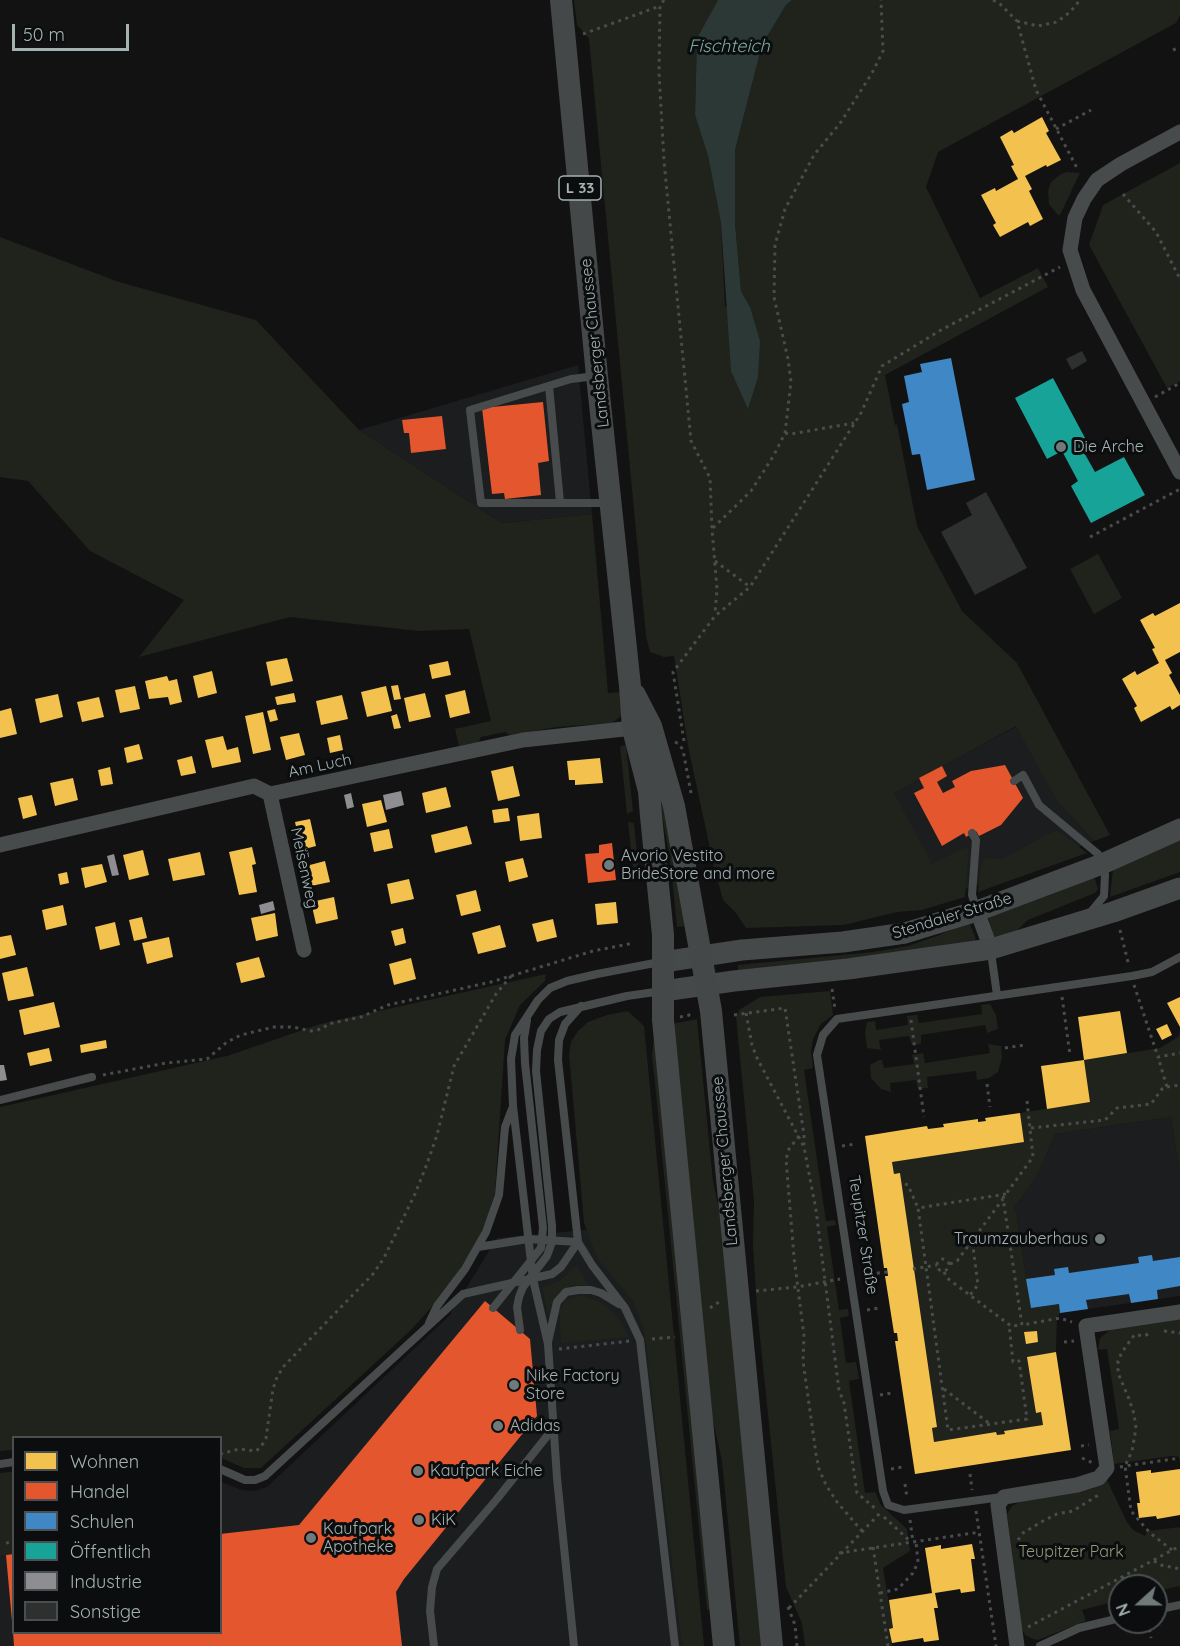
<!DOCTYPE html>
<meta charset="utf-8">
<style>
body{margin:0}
#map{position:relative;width:1180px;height:1646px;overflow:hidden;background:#121212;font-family:Quicksand,sans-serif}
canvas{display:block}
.legend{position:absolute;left:12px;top:1436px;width:210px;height:198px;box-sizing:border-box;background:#0c0d0e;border:2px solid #494f50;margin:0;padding:8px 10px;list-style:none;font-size:18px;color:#a4b2b2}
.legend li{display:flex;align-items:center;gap:12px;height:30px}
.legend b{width:30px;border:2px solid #494f50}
.north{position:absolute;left:1108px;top:1574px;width:60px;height:60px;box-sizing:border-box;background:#0c0d0e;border:2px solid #494f50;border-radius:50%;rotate:249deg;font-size:16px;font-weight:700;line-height:24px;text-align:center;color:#a4b2b2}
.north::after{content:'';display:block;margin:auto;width:21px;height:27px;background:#717a7a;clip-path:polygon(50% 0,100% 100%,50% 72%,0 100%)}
.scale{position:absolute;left:12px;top:24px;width:117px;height:27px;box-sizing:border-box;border:3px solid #a4b2b2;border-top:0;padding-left:8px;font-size:18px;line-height:21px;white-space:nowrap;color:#a4b2b2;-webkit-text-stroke:4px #0c0d0e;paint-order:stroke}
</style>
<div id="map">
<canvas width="1180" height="1646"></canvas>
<ul class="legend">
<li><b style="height:16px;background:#f2c14e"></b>Wohnen</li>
<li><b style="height:16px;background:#e4572e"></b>Handel</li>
<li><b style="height:16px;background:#3f88c5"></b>Schulen</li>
<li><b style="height:16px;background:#17a398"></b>Öffentlich</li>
<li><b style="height:16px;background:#8d8d92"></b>Industrie</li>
<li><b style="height:16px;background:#2e3030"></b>Sonstige</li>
</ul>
<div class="north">N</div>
<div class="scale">50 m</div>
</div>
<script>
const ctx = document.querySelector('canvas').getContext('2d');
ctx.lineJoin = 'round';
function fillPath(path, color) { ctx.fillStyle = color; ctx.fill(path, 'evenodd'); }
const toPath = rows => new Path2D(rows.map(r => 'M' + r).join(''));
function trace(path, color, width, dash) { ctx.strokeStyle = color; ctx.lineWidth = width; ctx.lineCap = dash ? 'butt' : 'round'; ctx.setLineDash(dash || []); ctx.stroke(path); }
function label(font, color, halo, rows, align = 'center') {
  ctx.font = font + ' Quicksand,sans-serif'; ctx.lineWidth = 6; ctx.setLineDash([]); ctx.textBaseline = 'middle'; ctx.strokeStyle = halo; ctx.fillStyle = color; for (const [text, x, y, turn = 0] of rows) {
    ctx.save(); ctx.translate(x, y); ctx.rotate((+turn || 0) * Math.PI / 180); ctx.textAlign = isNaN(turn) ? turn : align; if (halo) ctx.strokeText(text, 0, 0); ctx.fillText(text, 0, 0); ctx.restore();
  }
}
fillPath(toPath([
 [578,365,592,514,502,523,359,430],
 [1017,726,1056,800,1094,841,1027,868,948,895,893,793],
 [1171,1117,1180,1175,1180,1296,1060,1313,1059,1304,1031,1308,1015,1206,1037,1176,1055,1134],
 [661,1223,704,1646,0,1646,0,1473,13,1472,14,1632,220,1632,221,1482,242,1490,255,1491,267,1487,449,1316,497,1238]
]), '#1c1d1e');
fillPath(toPath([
 [574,0,718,0,697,38,695,115,708,156,721,223,725,307,750,307,741,291,735,223,735,150,762,45,786,5,792,0,1180,0,1180,15,1176,23,938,152,926,187,980,298,1038,268,1048,287,885,375,895,425,897,424,917,526,962,611,1017,663,1110,835,1094,841,1056,800,1016,726,894,793,932,864,966,847,969,850,965,897,922,910,897,912,844,925,746,928,736,913,723,900,714,867,688,746,674,656,664,657,650,652,646,636,589,39,577,25],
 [1180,163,1180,381,1167,388,1089,245,1103,205],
 [1067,172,1080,173,1060,215,1058,215,1049,204,1048,191,1051,182,1061,174],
 [0,237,119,282,256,320,359,430,502,523,592,514,608,693,621,692,623,712,620,717,612,723,557,727,510,735,505,732,481,737,479,742,459,746,455,729,491,721,469,629,419,631,290,617,139,657,184,600,90,551,28,481,0,477],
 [1098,554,1122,598,1094,614,1070,569],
 [626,745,633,811,627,814,620,746],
 [656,768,688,926,677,927,670,859,654,772],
 [628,822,634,823,639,873,634,876],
 [1054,831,1058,831,1087,853,978,892,981,864,986,859,1002,859],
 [1180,838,1180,872,1110,897,1113,869],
 [1094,876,1098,889,1095,893,1028,920,1015,932,994,937,988,916],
 [966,923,970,924,976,939,974,942,945,948,738,971,738,965,873,952,908,946,937,936],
 [546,974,545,981,520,1005,505,1040,495,1192,487,1219,476,1244,454,1278,430,1309,411,1330,261,1468,244,1468,221,1458,220,1438,14,1438,13,1450,0,1451,0,1107,227,1056,320,1024],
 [830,991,833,1015,821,1024,813,1039,811,1051,813,1068,804,1070,826,1221,835,1220,836,1225,827,1227,839,1310,848,1309,849,1316,840,1318,846,1363,856,1362,859,1379,849,1381,865,1493,875,1492,881,1505,907,1529,910,1551,883,1568,893,1628,889,1629,892,1646,805,1646,802,1623,786,1587,757,1309,753,1246,754,1201,736,1017,739,1010,760,997],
 [990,1004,996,1015,998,1029,987,1033,985,1025,921,1035,921,1044,912,1045,909,1036,879,1040,881,1050,867,1048,865,1032,867,1022,875,1021,876,1030,908,1025,907,1016,917,1015,919,1023,982,1014,981,1005],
 [628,1011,644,1026,704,1646,682,1646,644,1328,633,1301,597,1258,584,1223,569,1054,571,1042,578,1031,588,1022,607,1015],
 [697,1019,713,1181,722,1224,764,1646,740,1646,722,1461,712,1416,672,1024],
 [1180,1033,1180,1175,1171,1117,1055,1134,1037,1176,1015,1206,1031,1308,1059,1304,1060,1313,1057,1317,1056,1352,1028,1357,1036,1413,1041,1412,1043,1425,1004,1432,1005,1434,997,1435,996,1433,934,1442,932,1428,937,1427,900,1174,894,1174,892,1162,1024,1142,1020,1113,1090,1102,1084,1060,1160,1048,1178,1037],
 [654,1038,712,1609,707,1610,654,1073,652,1055],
 [988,1044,1001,1046,1002,1058,998,1072,989,1078,977,1080,976,1071,927,1077,928,1088,918,1089,916,1080,890,1083,891,1092,881,1089,871,1078,870,1065,879,1060,882,1060,884,1068,914,1064,912,1055,923,1053,925,1063,990,1053],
 [577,1266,589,1286,572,1285,559,1294,554,1299,549,1318,542,1287,558,1282,568,1274,572,1268],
 [582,1295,600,1302,610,1309,620,1320,629,1337,561,1343,559,1310,566,1300],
 [1180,1319,1180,1457,1172,1456,1114,1464,1110,1431,1119,1429,1107,1349,1098,1350,1100,1338,1111,1329],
 [13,1472,13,1554,0,1555,0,1473],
 [1107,1480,1127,1522,1133,1530,1145,1536,1147,1531,1180,1527,1180,1586,1156,1591,1156,1586,1120,1586,1120,1600,1082,1610,1086,1621,1038,1640,1033,1639,1025,1635,1022,1629,1007,1514,1012,1506,1024,1500,1091,1489]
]), '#20221c');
fillPath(toPath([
 [718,0,792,0,786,5,762,45,735,150,735,223,741,291,750,307,760,341,758,377,748,409,731,371,721,223,708,156,695,115,697,38]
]), '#2b3835');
fillPath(toPath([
 [1042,117,1049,131,1046,133,1061,160,1047,167,1046,165,1025,176,1032,189,1029,191,1043,219,1030,226,1028,222,1000,237,993,225,996,223,981,195,995,188,996,191,1018,179,1011,166,1014,165,1000,137,1012,130,1014,133],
 [1180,603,1180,652,1165,660,1172,673,1169,675,1180,695,1180,705,1172,710,1170,706,1141,722,1134,708,1137,706,1122,679,1135,671,1137,675,1159,663,1152,649,1155,648,1140,620,1153,613,1155,616],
 [287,658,293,681,271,686,266,662],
 [448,661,451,675,432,679,429,665],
 [212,671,217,693,198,698,193,676],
 [167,676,169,681,177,679,182,702,170,705,168,697,149,699,145,681],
 [398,685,401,699,394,700,391,686],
 [135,686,140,709,120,713,115,690],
 [386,686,392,711,367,717,361,692],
 [465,690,470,713,450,718,445,695],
 [294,693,296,702,277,705,275,697],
 [425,693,431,717,409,722,404,698],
 [58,694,63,717,40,723,35,699],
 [342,695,348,719,321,725,316,701],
 [99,697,104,717,82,722,77,702],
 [11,708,17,734,0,738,0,711],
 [275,709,278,720,270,722,267,711],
 [263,712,271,750,253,754,245,716],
 [397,714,401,728,394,729,391,716],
 [299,733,305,755,286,760,280,737],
 [340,735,343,750,330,753,327,738],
 [223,736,227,750,238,747,241,762,212,768,205,740],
 [139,744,143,759,127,763,124,748],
 [192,756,196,773,181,776,177,760],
 [600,758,603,783,575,785,575,780,569,780,567,761],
 [513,766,520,796,498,801,491,771],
 [110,767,113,784,101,786,98,770],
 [73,778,78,800,55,806,50,783],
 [446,787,451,807,426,813,422,793],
 [32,795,37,815,23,819,18,798],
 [381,800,387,822,367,827,362,804],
 [508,808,510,821,494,823,492,810],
 [539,813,542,838,520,841,517,816],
 [310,819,316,846,301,850,295,822],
 [467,826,472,844,435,853,431,835],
 [389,829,393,848,374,852,370,833],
 [252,847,256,864,252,865,257,892,239,895,229,852],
 [143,850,149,875,129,880,123,855],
 [200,852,205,875,173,881,168,859],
 [523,858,528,877,509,882,505,862],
 [325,861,330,882,311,886,306,866],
 [102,864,107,882,85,888,81,868],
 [67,872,69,883,60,885,58,874],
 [409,879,414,899,391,904,387,884],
 [476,890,481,911,461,916,456,895],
 [334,897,338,919,316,924,311,902],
 [616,902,618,923,597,925,595,904],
 [63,905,67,925,46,930,42,910],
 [275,913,278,936,256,941,251,918],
 [142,917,147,938,134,941,129,920],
 [553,919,557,937,537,942,532,924],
 [115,922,120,945,100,950,95,927],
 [500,925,506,947,478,954,472,933],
 [403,928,406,943,395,946,391,931],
 [11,935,16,955,0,959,0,937],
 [169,937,173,957,147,964,142,943],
 [259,957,265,977,241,983,236,963],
 [411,958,416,979,394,985,389,964],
 [27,967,34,996,8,1001,2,973],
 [1180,997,1180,1027,1167,1003],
 [54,1002,60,1027,24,1035,19,1010],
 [1120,1011,1127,1053,1084,1060,1078,1017],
 [1167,1024,1172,1035,1162,1040,1156,1029],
 [106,1040,107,1048,81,1053,80,1045],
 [49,1048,52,1061,30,1066,27,1053],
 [1084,1060,1090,1102,1047,1109,1041,1066],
 [1020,1113,1024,1142,892,1162,894,1174,900,1173,937,1427,932,1428,934,1442,996,1432,997,1435,1005,1434,1004,1431,1043,1425,1041,1412,1036,1413,1027,1357,1056,1352,1071,1450,915,1474,895,1341,898,1341,897,1333,894,1333,885,1276,888,1276,887,1268,884,1268,865,1136,927,1126,928,1129,944,1127,943,1124,978,1119,978,1122,986,1121,985,1118],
 [1037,1331,1038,1342,1026,1344,1024,1332],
 [1180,1469,1180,1515,1157,1519,1156,1516,1139,1518,1137,1503,1140,1503,1136,1472,1151,1470,1151,1473],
 [972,1544,975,1559,971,1559,975,1591,961,1593,960,1589,935,1593,938,1608,934,1608,939,1640,924,1642,923,1638,892,1643,889,1629,893,1628,889,1600,932,1593,925,1548,941,1545,941,1549]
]), '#f2c14e');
fillPath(toPath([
 [543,402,549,461,538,463,541,495,505,499,504,493,492,494,482,408],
 [442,416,446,449,411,453,409,433,404,433,402,420],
 [1005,765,1023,798,1001,825,979,836,976,831,966,837,964,833,942,846,914,793,924,788,919,778,942,766,947,776,937,782,943,793,955,787,952,781,971,771],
 [612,843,616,880,588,883,585,854,599,853,599,845],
 [485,1301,530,1339,537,1416,404,1579,396,1592,402,1646,14,1646,13,1632,220,1632,220,1534,299,1525],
 [14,1554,14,1621,12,1621,6,1555]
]), '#e4572e');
fillPath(toPath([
 [951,358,975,480,927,490,920,454,912,455,902,404,909,402,904,376,922,372,920,364],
 [1152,1255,1153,1261,1180,1257,1180,1286,1157,1290,1158,1299,1131,1303,1129,1294,1086,1300,1088,1309,1060,1313,1059,1304,1031,1308,1026,1279,1055,1275,1054,1269,1068,1267,1069,1273,1139,1263,1138,1257]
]), '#3f88c5');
fillPath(toPath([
 [1053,378,1085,438,1078,442,1095,472,1124,457,1145,495,1091,523,1071,486,1078,481,1062,451,1047,459,1015,398]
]), '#17a398');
fillPath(toPath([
 [401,791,404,805,386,810,383,795],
 [351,793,354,807,347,809,344,795],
 [308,850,309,857,296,860,295,853],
 [114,854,119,875,112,876,107,856],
 [273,901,275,910,261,914,259,905],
 [0,1065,4,1065,7,1080,0,1081]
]), '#8d8d92');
fillPath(toPath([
 [1082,351,1087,361,1072,370,1066,359],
 [986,492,1027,568,975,595,941,532,972,515,966,503]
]), '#2e3030');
trace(toPath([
 [664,0,660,6,659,72,664,161,691,441,710,478,712,529,717,589,715,614],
 [993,0,1000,4,1017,21,1036,90,1077,168],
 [1017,21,1038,26,1057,22,1070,12,1080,0],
 [583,34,660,6],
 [1173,50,1180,47],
 [1056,129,1091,110],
 [1123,194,1156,232,1180,279],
 [1155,397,1180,383],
 [785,433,791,434,854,423],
 [713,528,751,491,774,455,785,433,791,382,788,359,774,297,775,245,785,209,814,155,841,122,872,73,883,51,881,0],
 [1090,537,1180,489],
 [715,561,750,587],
 [684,741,673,672,715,616,750,587,861,413,882,366,941,330,1060,267],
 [675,742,679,744,683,750,691,793],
 [1120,930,1129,966],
 [1134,985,1158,1057,1180,1053],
 [832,989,835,1009],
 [1062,997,1070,1055],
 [746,1013,752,1045,757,1058,804,1147,816,1210,839,1390,844,1403,857,1493,877,1510],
 [734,1015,785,1008,804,1135,804,1145],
 [680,1017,694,1014],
 [911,1020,924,1117],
 [1005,1048,1024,1045],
 [103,1075,166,1063,207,1059,227,1042,241,1035,274,1027,293,1027,311,1031,322,1029,328,1024,361,1017,388,1005,491,982,593,951,634,943],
 [987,1084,990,1107],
 [1167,1087,1180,1085],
 [1027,1101,1033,1157,1003,1198,1022,1325,1060,1318,1072,1322],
 [1031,1128,1105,1120,1117,1108,1151,1104,1162,1089,1167,1087,1158,1057],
 [799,1136,789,1149,786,1159,794,1257,804,1336,803,1361,816,1454,819,1469,826,1485,837,1502,862,1531],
 [842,1146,855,1144],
 [905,1184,908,1185,918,1208],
 [1006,1194,918,1208,948,1430,1027,1419,1019,1361,1013,1362,1009,1324],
 [854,1224,866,1223],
 [969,1244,973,1247,978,1285,970,1295],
 '937 1265a6 6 0 1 1 12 0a6 6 0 1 1-12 0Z',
 [950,1264,957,1261,1003,1199],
 [913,1269,937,1265],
 [944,1272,947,1278,1011,1326,1022,1325],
 [862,1275,887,1272],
 [756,1291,797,1287,840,1279],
 [710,1308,722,1300],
 [867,1310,879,1308],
 [1164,1331,1180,1333],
 [1138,1335,1143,1336,1152,1333],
 [652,1339,675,1337],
 [1064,1342,1074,1341],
 [559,1349,630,1341],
 [944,1389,990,1424],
 [880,1395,892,1393],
 [1081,1446,1089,1445],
 [220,1454,239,1449,256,1451,261,1447,266,1438,273,1389,277,1377,284,1366,373,1274,384,1258,415,1194,427,1164,437,1135,454,1066,496,994,512,975],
 [1082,1458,1093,1463],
 [1120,1467,1125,1466,1132,1451,1136,1428,1134,1414,1129,1399,1118,1373,1118,1361,1122,1352,1135,1334],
 [891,1469,902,1467],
 [970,1474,972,1490],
 [905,1484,907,1498],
 [976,1511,996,1646],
 [884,1517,911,1542],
 [910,1520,913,1542],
 [1018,1540,1023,1533,1043,1521,1057,1514,1073,1511,1100,1494],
 [6,1543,14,1542],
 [873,1547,888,1646],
 [1172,1550,1150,1533,1131,1511,1125,1466,1180,1458],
 [839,1553,980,1532],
 [1154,1561,1161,1565,1180,1569],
 [1122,1577,1135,1586],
 [880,1593,898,1589,913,1573,918,1562,916,1542],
 [788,1607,795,1625,797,1646],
 [789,1608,881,1512],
 [1148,1622,1151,1638],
 [1028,1627,1180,1546]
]), '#494c4d', 3, [3, 4.5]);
trace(toPath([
 [596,376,571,379,470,410,481,503,608,503],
 [549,386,560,502],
 [1014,781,1023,775,1039,805,1098,854,1105,874,1104,896,1090,913],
 [972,833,976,840,972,895,977,911],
 [991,952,997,995],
 [581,1006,565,1024,559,1040,558,1060,578,1242,592,1265,625,1308,640,1340,675,1646],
 [0,1100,92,1077],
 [493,1308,541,1248,543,1228,525,1063,524,1038,527,1020],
 [429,1323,437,1306,465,1269,486,1232,499,1195,505,1127,512,1109],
 [520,1330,517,1307,519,1297,523,1287,547,1256,552,1242,552,1226,536,1071,537,1050,541,1031,549,1019,560,1012,627,996,662,991],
 [548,1342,557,1302,566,1292,578,1290,591,1290,601,1293,619,1304],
 [0,1464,14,1462],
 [220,1469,245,1480,255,1480,265,1476,463,1294,552,1274,561,1267,578,1242,528,1239,478,1247],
 [1002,1497,904,1510,888,1505,883,1491,817,1055,823,1035,837,1019,1132,976,1152,972,1180,957],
 [1156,1610,1180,1605],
 [434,1646,430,1611,432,1587,437,1569,497,1499,555,1426],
 [574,1646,557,1478,548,1344,533,1279,513,1106,511,1059,515,1035,538,1000,550,988,567,981,597,974,660,962],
 [1040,1646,1079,1628,1120,1618]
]), '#484b4c', 8);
trace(toPath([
 [1180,132,1121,164,1097,180,1084,199,1075,218,1070,250,1083,290,1180,472],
 [270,794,304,950],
 [0,845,254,786,270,794,523,740,642,727],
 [977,911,991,949],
 [1017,1646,998,1505,1004,1497,1077,1485,1099,1478,1107,1468,1086,1326,1180,1312]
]), '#484b4c', 15);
trace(toPath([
 [663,962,742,950,843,942,905,933,977,911,1102,864,1180,829],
 [663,991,734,981,848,969,991,949,1113,912,1180,888]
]), '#464949', 21);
trace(toPath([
 [561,0,597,376,630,686,633,729,649,791,651,816,663,935,663,1020,724,1646],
 [635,695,651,726,674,806,711,1011,772,1646]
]), '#454848', 22);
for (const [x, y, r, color] of [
 [1061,447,6,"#717a7a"],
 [609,865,6,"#717a7a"],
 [1100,1239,6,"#717a7a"],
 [514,1385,6,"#717a7a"],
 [498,1426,6,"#717a7a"],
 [418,1471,6,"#717a7a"],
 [419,1520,6,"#717a7a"],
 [311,1538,6,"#717a7a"]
]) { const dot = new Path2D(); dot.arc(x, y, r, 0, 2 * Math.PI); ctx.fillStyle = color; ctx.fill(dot); trace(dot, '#0c0d0e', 2); }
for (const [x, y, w] of [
 [580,188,42]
]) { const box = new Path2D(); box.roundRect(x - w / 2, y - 12, w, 24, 4.5); ctx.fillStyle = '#0c0d0e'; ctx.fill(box); trace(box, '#a4b2b2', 1.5); }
label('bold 15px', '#a4b2b2', null, [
 ["L 33",580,188]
]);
label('16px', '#a4b2b2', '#0c0d0e', [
 ["Landsberger Chaussee",595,343,-96],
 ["Am Luch",320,766,-12],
 ["Meisenweg",304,868,78],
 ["Stendaler Straße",952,916,-17],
 ["Landsberger Chaussee",725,1161,-95],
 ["Teupitzer Straße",863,1235,81]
]);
label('16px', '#a4b2b2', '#0c0d0e', [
 ["Die Arche",1073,447],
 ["Avorio Vestito",621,856],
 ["BrideStore and more",621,874],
 ["Traumzauberhaus",1088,1239,"right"],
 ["Nike Factory",526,1376],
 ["Store",526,1394],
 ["Adidas",510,1426],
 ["Kaufpark Eiche",430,1471],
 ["KiK",431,1520],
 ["Kaufpark",323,1529],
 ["Apotheke",323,1547]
], 'left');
label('16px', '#8f9c7c', '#0c0d0e', [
 ["Teupitzer Park",1071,1552]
]);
label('italic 18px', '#7daba2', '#0c0d0e', [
 ["Fischteich",729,47]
]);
</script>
